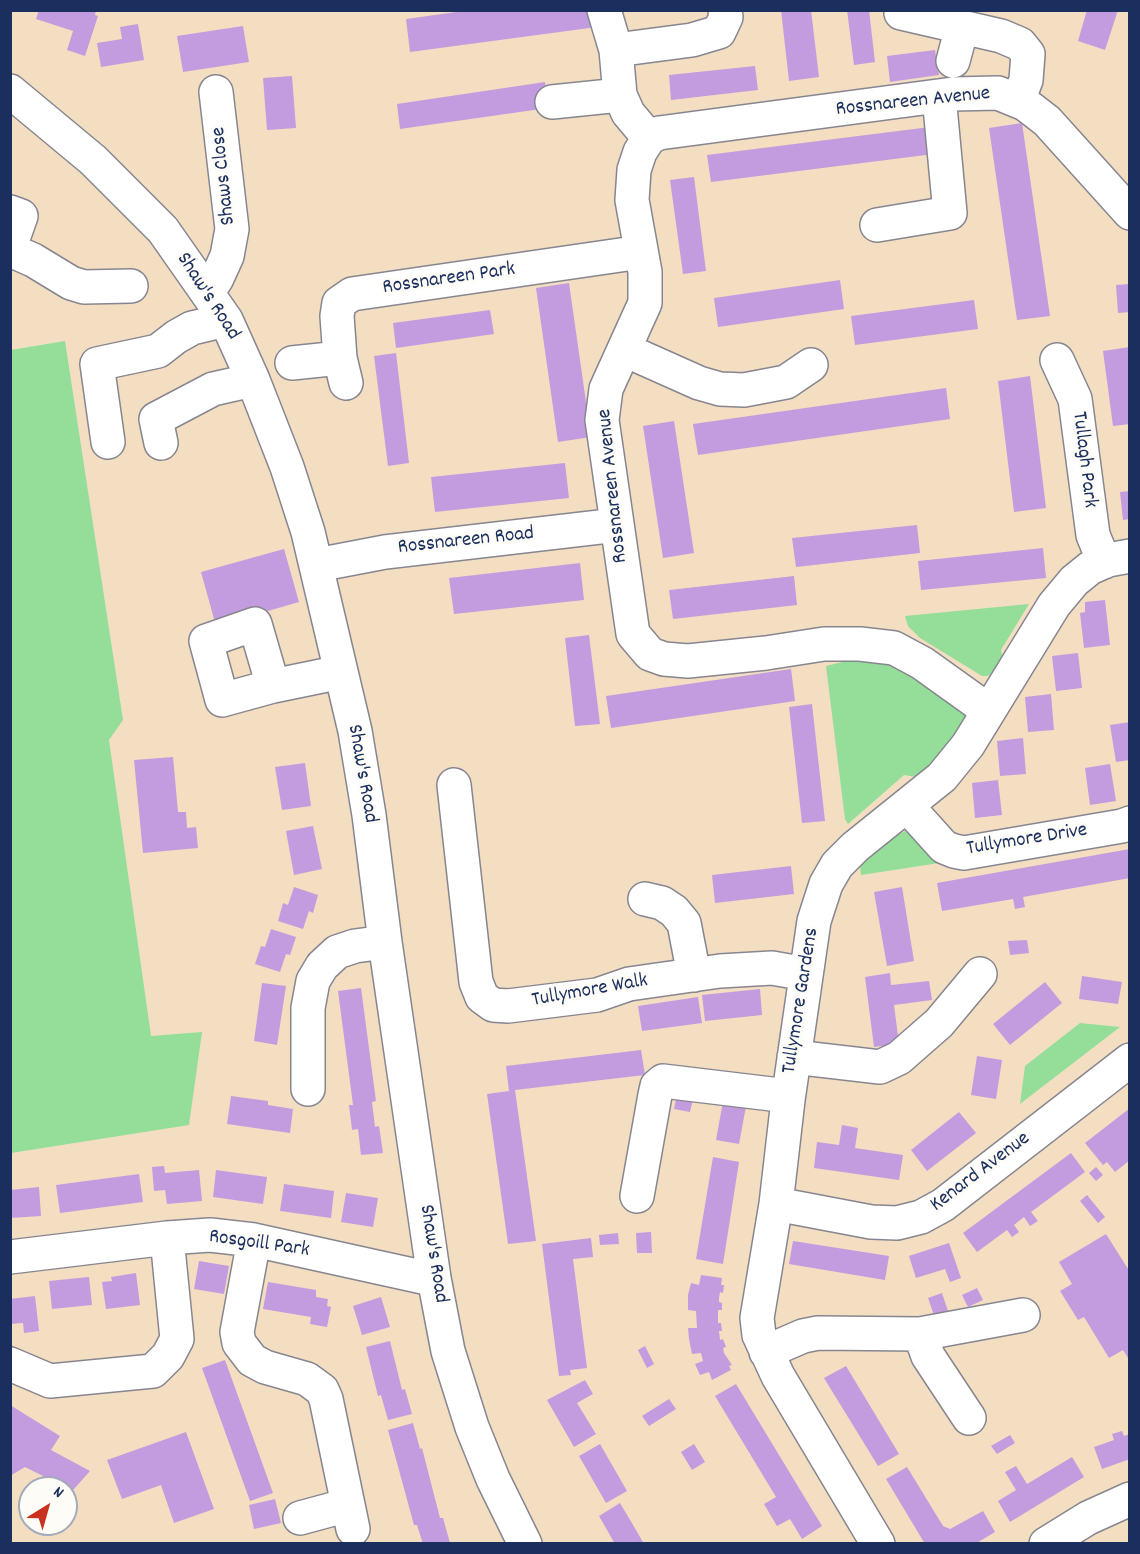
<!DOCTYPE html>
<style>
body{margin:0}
#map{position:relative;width:1140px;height:1554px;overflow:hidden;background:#f3dec2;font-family:Dekko,sans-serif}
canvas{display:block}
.frame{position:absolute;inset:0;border:12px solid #1b2f5e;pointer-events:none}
.north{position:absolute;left:18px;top:1476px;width:60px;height:60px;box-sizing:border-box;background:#fdfcf7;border:2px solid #a3aaba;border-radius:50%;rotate:37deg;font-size:16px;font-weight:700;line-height:24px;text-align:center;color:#1b2f5e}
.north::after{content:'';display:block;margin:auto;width:21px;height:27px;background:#c8321e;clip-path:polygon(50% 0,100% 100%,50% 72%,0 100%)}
</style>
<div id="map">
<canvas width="1140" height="1554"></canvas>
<div class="frame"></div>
<div class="north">N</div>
</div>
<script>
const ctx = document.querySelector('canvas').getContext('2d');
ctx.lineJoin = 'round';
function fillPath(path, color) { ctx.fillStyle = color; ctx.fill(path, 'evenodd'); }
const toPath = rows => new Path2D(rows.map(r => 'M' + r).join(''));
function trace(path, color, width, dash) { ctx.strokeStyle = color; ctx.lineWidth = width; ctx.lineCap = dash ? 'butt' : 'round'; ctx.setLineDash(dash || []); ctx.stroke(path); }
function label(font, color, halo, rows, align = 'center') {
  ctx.font = font + ' Dekko,sans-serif'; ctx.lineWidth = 6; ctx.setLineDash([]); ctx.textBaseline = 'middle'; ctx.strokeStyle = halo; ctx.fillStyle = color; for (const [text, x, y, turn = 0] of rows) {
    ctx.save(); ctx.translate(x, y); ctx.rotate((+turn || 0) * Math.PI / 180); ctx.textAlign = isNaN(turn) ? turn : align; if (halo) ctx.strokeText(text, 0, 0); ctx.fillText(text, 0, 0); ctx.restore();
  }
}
fillPath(toPath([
 [65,341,123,720,109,740,151,1036,202,1032,189,1125,11,1153,11,350],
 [1029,604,1001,650,1004,666,996,673,987,676,982,676,920,638,908,626,905,616],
 [878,657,961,699,969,720,928,771,916,777,904,775,848,824,845,819,826,666,855,659],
 [910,829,939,863,861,875,860,866,893,837],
 [1080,1023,1120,1027,1020,1104,1025,1066]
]), '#94de99');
fillPath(toPath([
 [39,10,96,10,95,15,98,16,85,56,67,50,73,31,36,19],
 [471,10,594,10,597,27,410,52,406,19],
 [781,10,811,10,819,77,789,81],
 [847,10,869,10,875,62,854,65],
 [1087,10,1118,10,1105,50,1078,41],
 [138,24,144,60,101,67,97,43,122,39,120,27],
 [243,26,249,62,183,72,177,36],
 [935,50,939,75,890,82,887,56],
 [755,66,758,90,671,100,669,75],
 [292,76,296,128,267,130,263,78],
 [545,82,548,108,400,129,397,104],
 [1022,123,1050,316,1017,320,989,128],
 [930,127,934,154,711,182,707,155],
 [694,177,706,271,683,274,670,180],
 [840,280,844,309,718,327,714,298],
 [569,283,591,437,558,442,536,288],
 [1130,284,1130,312,1118,313,1116,285],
 [974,300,978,329,855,345,851,316],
 [490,310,494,334,396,348,393,323],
 [1130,347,1130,424,1113,426,1103,351],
 [396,353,409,463,388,466,374,356],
 [1030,376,1046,508,1014,512,998,381],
 [946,388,950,419,698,455,693,424],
 [674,421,694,553,663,558,643,426],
 [565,463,569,498,435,512,431,477],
 [1130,491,1130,519,1123,520,1120,492],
 [917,525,920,553,796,567,792,538],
 [1043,548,1046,578,921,590,918,561],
 [284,549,299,602,216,626,201,572],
 [580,563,584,600,454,614,449,578],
 [794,576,797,605,673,619,669,590],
 [1105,600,1110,645,1084,648,1080,613,1085,612,1085,602],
 [589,635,600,724,575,726,565,638],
 [1078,653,1082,688,1056,691,1052,656],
 [791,669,795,701,611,728,606,696],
 [1051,694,1054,730,1028,732,1025,697],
 [812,704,825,821,802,823,789,707],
 [1130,722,1130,760,1116,762,1110,725],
 [1023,738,1026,774,1000,776,997,741],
 [173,757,178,812,186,812,187,828,196,827,198,848,143,853,134,760],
 [305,763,311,806,282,810,275,767],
 [1110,764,1116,801,1090,805,1085,768],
 [998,780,1002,815,975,818,972,783],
 [313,826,322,869,294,875,286,831],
 [1130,849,1130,878,1023,897,1025,907,1015,909,1013,899,942,911,937,883],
 [791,866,794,894,715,903,712,875],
 [294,887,318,895,313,913,309,911,303,929,278,921,283,903,288,905],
 [902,887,914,961,887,966,874,892],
 [271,929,296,937,290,955,286,954,280,972,255,964,261,946,265,947],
 [1027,940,1029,953,1010,955,1008,941],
 [890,973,891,985,929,981,932,1000,894,1005,899,1044,874,1047,865,977],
 [1082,976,1122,982,1118,1004,1079,999],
 [1045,982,1062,1003,1010,1045,993,1024],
 [262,983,286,986,277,1045,254,1041],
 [361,988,376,1101,372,1102,375,1127,379,1126,383,1153,361,1155,358,1129,352,1130,349,1105,353,1105,338,991],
 [760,989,762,1015,705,1021,702,995],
 [698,997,702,1023,642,1031,638,1006],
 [641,1050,645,1075,515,1090,536,1241,508,1244,487,1094,509,1091,506,1066],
 [977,1056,1002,1060,996,1099,971,1095],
 [678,1090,694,1094,690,1112,674,1109],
 [231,1096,268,1101,268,1105,293,1109,290,1133,227,1124],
 [724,1096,747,1101,739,1144,716,1140],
 [1130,1108,1130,1160,1115,1172,1107,1162,1103,1165,1085,1143],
 [959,1112,976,1133,927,1171,911,1150],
 [842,1125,858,1128,855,1148,903,1155,899,1180,814,1168,817,1142,839,1145],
 [1071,1153,1085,1172,1031,1212,1038,1221,1030,1226,1024,1217,1014,1225,1019,1232,1012,1237,1007,1230,977,1252,963,1233],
 [713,1157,739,1162,723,1264,696,1259],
 [164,1166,165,1173,199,1170,202,1201,167,1204,165,1190,154,1191,152,1167],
 [1096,1167,1103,1175,1096,1181,1089,1173],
 [216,1170,267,1177,263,1204,213,1197],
 [139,1174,143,1202,60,1213,56,1185],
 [284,1184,334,1191,331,1218,280,1211],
 [39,1187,41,1216,10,1218,10,1190],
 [346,1193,378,1198,373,1227,341,1222],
 [1087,1195,1105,1217,1098,1223,1080,1201],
 [651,1232,652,1253,637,1253,636,1233],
 [618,1233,619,1244,600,1245,599,1235],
 [1106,1234,1130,1272,1128,1358,1123,1350,1109,1358,1084,1317,1078,1320,1060,1291,1072,1284,1059,1262],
 [591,1238,593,1257,573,1259,587,1368,570,1370,571,1375,559,1376,542,1244],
 [793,1241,889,1256,885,1280,789,1264],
 [949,1243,961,1278,950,1282,945,1269,916,1278,909,1256],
 [199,1261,229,1266,224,1294,194,1289],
 [136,1273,140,1305,106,1309,102,1282,112,1281,111,1277],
 [701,1275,722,1278,721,1285,724,1285,723,1293,720,1292,719,1298,719,1302,722,1303,722,1310,718,1310,718,1323,721,1323,722,1331,719,1331,720,1340,723,1339,726,1347,723,1348,724,1353,732,1365,729,1366,731,1370,712,1380,709,1372,700,1375,695,1364,703,1361,701,1353,692,1354,689,1339,688,1328,697,1328,696,1311,688,1310,688,1295,691,1283,699,1285],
 [89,1277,92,1305,52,1309,49,1281],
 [268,1282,316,1290,316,1297,328,1299,327,1306,331,1307,327,1327,310,1324,311,1317,263,1309],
 [977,1288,983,1300,968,1307,962,1295],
 [942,1293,949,1314,935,1318,928,1298],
 [35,1296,39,1331,24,1333,23,1323,10,1324,10,1299],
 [381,1297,390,1327,362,1335,353,1306],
 [390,1341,402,1390,405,1389,412,1414,388,1420,381,1395,378,1396,366,1347],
 [645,1346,654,1364,647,1368,638,1350],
 [225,1360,273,1493,250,1501,202,1368],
 [846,1366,899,1454,878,1466,824,1378],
 [585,1380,593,1394,577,1403,596,1434,574,1447,547,1400],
 [736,1384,822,1526,802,1539,790,1519,777,1526,764,1504,776,1497,715,1396],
 [669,1399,676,1409,649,1426,642,1416],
 [10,1405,60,1436,51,1450,90,1471,66,1498,66,1488,35,1488,43,1476,25,1467,10,1476],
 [413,1423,420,1449,422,1448,440,1518,443,1518,450,1543,423,1544,417,1525,414,1525,388,1430],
 [1122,1431,1124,1436,1130,1434,1130,1459,1102,1469,1094,1447,1114,1440,1112,1434],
 [186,1432,214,1509,174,1523,161,1485,122,1499,107,1460],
 [1010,1435,1015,1443,997,1454,991,1446],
 [600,1444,627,1491,606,1503,579,1456],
 [694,1444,705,1462,692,1470,681,1452],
 [1072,1457,1084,1477,1010,1522,998,1501,1016,1490,1005,1472,1016,1466,1027,1484],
 [907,1467,943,1526,950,1529,983,1511,995,1532,975,1544,925,1544,886,1479],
 [275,1499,281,1523,254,1529,249,1505],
 [620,1503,636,1530,644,1544,615,1544,599,1516]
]), '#c29cde');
const minor = toPath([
 [604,10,616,50,620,95,628,113,649,138],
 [901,13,1001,36,1020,44,1028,54,1026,80,1018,101],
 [616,50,692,40,719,32,726,17,725,10],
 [953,61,962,27],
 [10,91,93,160,163,230,226,320,253,380,287,467,308,532,355,731,369,815,385,942,434,1278,448,1351,472,1427,493,1479,525,1544],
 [552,102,620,95],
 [10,212,21,216,10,247],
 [877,225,950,213,939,96],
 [10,250,33,260,71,283,84,287,131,286],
 [208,292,217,278,227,256,232,229,216,92],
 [625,350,699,383,720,389,744,390,786,382,811,365],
 [1057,360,1075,399,1093,535,1104,562],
 [292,363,340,358],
 [346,383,340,358,337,316,339,303,352,294,641,252],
 [108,442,97,364,158,351,176,337,192,328,226,320],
 [161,443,156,419,213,389,253,380],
 [317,565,385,552,617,525],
 [273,686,255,624,206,641,222,700,273,686,341,672],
 [989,711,922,663,894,648,860,644,824,644,766,653,688,661,664,659,650,654,633,634,602,420,606,389,645,303,645,272,632,200,634,170,640,152,649,138,659,133,953,94,998,93,1025,104,1047,121,1130,213],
 [454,785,476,982,482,997,493,1005,508,1006,597,995,629,984,720,971,772,968,806,974],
 [907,806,944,847,954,851,964,853,1122,826,1130,823],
 [645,899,662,903,674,911,684,923,694,975],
 [794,1057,880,1067,899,1058,939,1023,980,974],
 [308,1089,308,1008,313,981,322,966,337,952,355,946,385,942],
 [637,1196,655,1095,657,1086,663,1081,788,1096],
 [776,1204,871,1222,897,1223,921,1217,943,1205,1130,1060],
 [254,1240,237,1332,239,1343,252,1360,265,1367,307,1379,322,1390,326,1399,353,1529],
 [10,1257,167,1238,210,1235,254,1240,422,1277,434,1278],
 [920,1334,928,1356,969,1418],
 [766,1352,803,1336,818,1333,920,1334,1023,1315],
 [10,1364,50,1381,153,1371,168,1356,177,1339,167,1238],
 [300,1518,348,1505],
 [878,1544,778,1376,759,1335,757,1318,776,1204,788,1100,814,921,826,884,837,865,855,847,942,777,968,745,1054,605,1074,581,1090,568,1108,560,1130,556],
 [1046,1544,1088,1518,1130,1499]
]);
trace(minor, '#878690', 36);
trace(minor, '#fff', 33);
label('21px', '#1b2f5e', '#fdfcf7', [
 ["Rossnareen Avenue",913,103,-6],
 ["Shaws Close",225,176,-96],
 ["Rossnareen Park",449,280,-8],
 ["Shaw's Road",207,297,57],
 ["Tullagh Park",1083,460,83],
 ["Rossnareen Avenue",614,486,-96],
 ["Rossnareen Road",466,542,-6],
 ["Shaw's Road",361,774,80],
 ["Tullymore Drive",1027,841,-9],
 ["Tullymore Walk",590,992,-10],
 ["Tullymore Gardens",802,1001,-81],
 ["Kenard Avenue",981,1173,-37],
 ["Rosgoill Park",259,1245,8],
 ["Shaw's Road",432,1254,81]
]);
</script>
